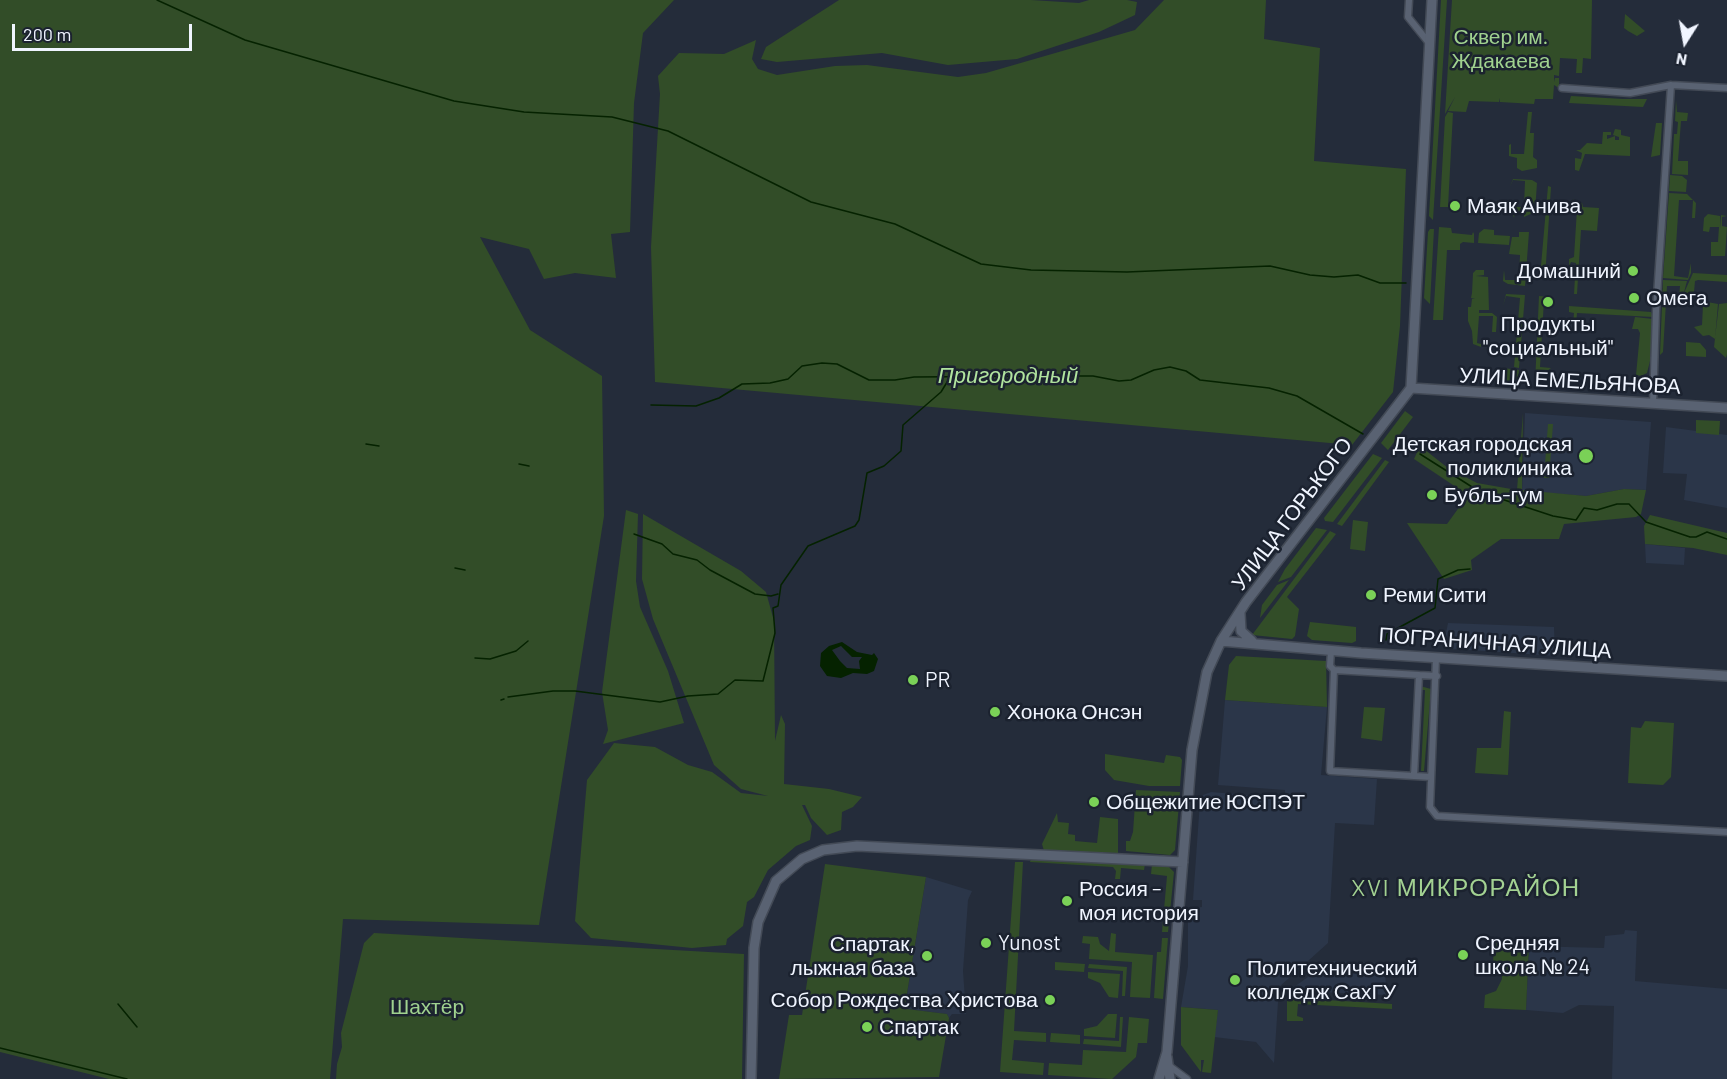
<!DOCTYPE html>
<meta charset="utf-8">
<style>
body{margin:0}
#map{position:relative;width:1727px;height:1079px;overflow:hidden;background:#242c3a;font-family:Barlow,sans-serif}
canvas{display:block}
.north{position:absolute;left:1655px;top:12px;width:60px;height:60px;-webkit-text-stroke:4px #1b222f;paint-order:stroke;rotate:191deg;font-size:16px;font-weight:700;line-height:24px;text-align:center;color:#f0f5ff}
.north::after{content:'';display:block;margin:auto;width:21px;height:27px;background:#f0f5ff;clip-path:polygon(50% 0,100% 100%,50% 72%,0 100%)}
.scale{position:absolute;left:12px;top:24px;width:180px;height:27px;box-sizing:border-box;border:3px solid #f0f5ff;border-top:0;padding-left:8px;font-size:18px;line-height:21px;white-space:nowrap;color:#f0f5ff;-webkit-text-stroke:4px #1b222f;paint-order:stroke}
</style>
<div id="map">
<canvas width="1727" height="1079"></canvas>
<div class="north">N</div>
<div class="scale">200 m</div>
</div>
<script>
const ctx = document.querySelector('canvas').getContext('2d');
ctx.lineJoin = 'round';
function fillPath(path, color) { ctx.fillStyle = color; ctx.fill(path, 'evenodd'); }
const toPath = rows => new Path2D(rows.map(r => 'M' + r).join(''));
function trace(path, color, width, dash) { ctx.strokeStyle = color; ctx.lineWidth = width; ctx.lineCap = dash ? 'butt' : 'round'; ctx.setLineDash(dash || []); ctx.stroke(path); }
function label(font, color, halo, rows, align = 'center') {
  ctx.font = font + ' Barlow,sans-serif'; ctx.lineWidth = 5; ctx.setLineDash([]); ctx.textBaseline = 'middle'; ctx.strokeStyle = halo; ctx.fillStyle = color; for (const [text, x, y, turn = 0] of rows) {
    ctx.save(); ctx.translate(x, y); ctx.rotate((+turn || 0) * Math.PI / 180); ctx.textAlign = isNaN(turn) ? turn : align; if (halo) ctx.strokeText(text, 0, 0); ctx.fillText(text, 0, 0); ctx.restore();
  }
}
fillPath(toPath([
 [1525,413,1651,422,1646,490,1624,489,1586,496,1522,491],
 [1666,427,1727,435,1727,508,1684,500,1687,474,1663,473],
 [1645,544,1685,548,1684,565,1646,563],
 [1448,623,1554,627,1555,656,1443,648],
 [1225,700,1327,707,1321,775,1377,779,1374,825,1335,823,1328,943,1279,987,1274,1063,1256,1042,1214,1037,1218,1010,1181,1007,1188,966,1188,912,1191,908,1202,907,1202,900,1193,900,1200,801,1203,795,1211,792,1285,798,1285,790,1218,785],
 [926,877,972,891,968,900,963,971,966,1014,952,1014,949,1018,947,1014,907,1009,905,1006],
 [1625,930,1637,931,1635,981,1727,989,1727,1079,1612,1079,1614,1006,1579,1005,1563,1013,1526,1010,1529,946,1604,948,1605,936,1624,934],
 [1325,961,1384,963,1387,995,1297,991,1294,987,1322,967]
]), '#2b3649');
fillPath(toPath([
 [0,0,674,0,643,33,634,103,630,232,611,234,616,278,575,273,544,279,529,249,480,237,530,330,602,376,604,516,539,925,343,919,330,1079,109,1079,0,1052],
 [839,0,1031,0,1079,3,1089,0,1127,0,1137,2,1135,15,1099,32,1017,59,948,65,882,53,777,62,761,59,766,47],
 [1164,0,1266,0,1264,39,1320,48,1314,161,1406,169,1400,326,1393,392,1352,445,655,382,651,247,660,94,658,76,679,53,724,54,756,40,752,59,758,69,777,75,835,66,867,65,958,77,986,73,1135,30],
 [1441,0,1447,0,1433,220,1429,216],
 [1452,0,1592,0,1591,59,1583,58,1582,73,1576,73,1577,59,1560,58,1559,76,1554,75,1554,82,1555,78,1559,78,1559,88,1554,85,1553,99,1535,99,1534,104,1500,102,1500,98,1499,102,1469,101,1466,112,1448,111,1455,97,1445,114],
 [1625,14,1645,31,1637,36,1628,31,1624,28],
 [1571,96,1623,99,1647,99,1643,107,1569,103],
 [1676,100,1677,112,1688,113,1687,121,1681,121,1678,161,1688,161,1688,175,1672,174,1674,134,1677,134,1678,122,1675,121],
 [1448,112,1453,113,1448,207,1440,207,1445,117],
 [1528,112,1532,112,1530,133,1534,133,1533,157,1537,160,1537,168,1522,171,1517,168,1517,158,1509,156,1509,145,1511,144,1511,154,1524,154],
 [1656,123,1662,123,1660,155,1651,157],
 [1615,129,1621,130,1621,135,1630,137,1630,156,1585,154,1579,171,1575,170,1575,158,1581,159,1582,153,1576,150,1580,150,1587,143,1602,144,1603,132,1611,132,1611,135,1607,135,1607,139,1615,136,1615,140,1619,140,1619,137,1613,135],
 [1670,175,1682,176,1687,180,1686,192,1669,191],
 [1513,179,1532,180,1537,183,1535,212,1524,217,1524,213,1515,212,1514,218,1512,211,1512,207,1524,207,1525,181,1513,180,1510,187],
 [1548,186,1551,187,1545,278,1540,277],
 [1669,193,1687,194,1696,203,1695,218,1692,218,1693,200,1679,200,1674,276,1688,278,1691,263,1691,273,1688,280,1663,278],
 [1573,199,1575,202,1582,203,1583,207,1599,208,1597,231,1581,230,1577,294,1574,294,1575,277,1568,276,1569,269,1570,273,1575,273,1576,263,1571,262,1569,267,1569,259,1574,257,1577,209,1573,207],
 [1708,214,1720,216,1720,228,1721,215,1727,216,1722,217,1722,226,1727,227,1725,256,1711,256,1711,242,1718,242,1719,227,1710,227,1709,232,1703,231,1704,218],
 [1439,227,1451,228,1452,233,1472,235,1473,232,1474,234,1474,243,1463,242,1460,244,1460,250,1447,250,1443,320,1433,320],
 [1430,229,1434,229,1430,304,1424,298,1428,232],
 [1484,229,1494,230,1494,235,1510,236,1509,245,1478,243,1479,233],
 [1519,232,1529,232,1525,286,1508,284,1503,281,1504,270,1505,280,1519,280,1520,255,1509,254,1512,237,1519,237],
 [1476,270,1484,270,1484,275,1476,276,1488,277,1489,310,1479,310,1479,313,1492,313,1497,317,1496,332,1492,332,1493,316,1479,316,1477,343,1481,344,1481,347,1473,344,1472,331,1468,321,1468,307,1471,307,1472,299,1475,299,1471,298,1472,293,1473,273],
 [1693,273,1727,275,1727,282,1698,280,1695,281,1694,292,1697,292,1695,296,1694,293,1684,293],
 [1663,280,1687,281,1683,296,1679,296,1680,286,1667,286,1663,352,1660,355],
 [1506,294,1525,295,1519,368,1514,367,1520,298,1506,296,1503,306],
 [1539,296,1549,297,1549,300,1544,300,1540,367,1551,368,1546,372,1546,385,1535,384],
 [1707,302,1718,304,1715,339,1709,335,1703,336,1694,327,1702,325,1703,305],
 [1727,303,1727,354,1726,358,1714,347,1719,304],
 [1569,306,1651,312,1653,317,1577,313,1576,326,1573,324,1574,313,1569,312],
 [1635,317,1653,319,1650,361,1647,373,1641,376,1636,375,1640,333,1638,329,1632,329],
 [1686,342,1700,343,1706,350,1706,357,1686,356],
 [1503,368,1519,370,1518,382,1492,381,1492,378,1502,378],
 [1405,411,1413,417,1388,450,1381,443],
 [1523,413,1522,490,1586,496,1624,489,1646,490,1641,514,1636,517,1564,524,1559,539,1501,539,1471,560,1472,570,1444,579,1407,523,1447,524,1468,495,1414,459,1420,446,1448,468,1477,483,1517,490],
 [1696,420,1720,421,1719,435,1696,433],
 [1548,424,1553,424,1549,478,1544,478],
 [1373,454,1382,458,1333,522,1325,521,1324,518],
 [1385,460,1389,462,1342,526,1337,524],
 [626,510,638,514,636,581,640,607,668,671,684,723,603,744,608,730,602,692],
 [643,514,741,571,766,592,774,621,775,741,781,715,785,724,784,784,829,789,862,797,853,807,842,812,841,830,827,835,811,818,805,805,802,805,812,826,810,840,796,846,768,870,754,897,747,902,743,926,727,939,726,945,692,948,591,938,575,921,587,780,614,743,655,747,688,765,712,772,741,793,768,796,741,789,714,765,653,619,642,579],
 [1650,515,1727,533,1727,555,1693,548,1645,544,1644,526],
 [1353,520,1368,522,1365,551,1350,549],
 [1316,528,1327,530,1291,577,1278,582,1285,569],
 [1330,531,1336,534,1287,597,1299,609,1295,636,1292,639,1252,635],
 [1289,580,1260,618,1262,605,1277,585],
 [1310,622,1356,627,1356,641,1352,643,1312,640,1307,636],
 [1236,656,1326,661,1327,707,1225,700,1229,665],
 [1420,686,1431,689,1424,771,1421,771,1425,690,1420,690],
 [1364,707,1385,708,1382,741,1361,738],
 [1504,711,1511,712,1508,775,1475,773,1477,748,1501,748],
 [1645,721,1674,723,1671,777,1663,785,1628,783,1631,727,1641,728],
 [1105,754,1164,763,1166,755,1180,757,1182,760,1180,786,1149,786,1114,780,1105,770],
 [1136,790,1180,792,1175,850,1170,855,1126,851,1126,841,1130,841,1133,832],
 [1057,813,1058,822,1069,823,1068,834,1075,835,1075,841,1097,843,1100,817,1118,819,1118,853,1044,851,1042,844],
 [1031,859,1145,864,1144,870,1121,868,1120,879,1115,879,1116,871,1113,867,1030,862],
 [1015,862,1023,862,1014,1031,1046,1033,1046,1042,1014,1040,1012,1060,1044,1063,1043,1075,1000,1072],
 [825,864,926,877,905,1006,907,1009,947,1014,949,1018,939,1077,779,1079,789,1015,802,1015],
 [1152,864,1168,866,1174,872,1168,932,1162,932,1167,876,1151,874],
 [374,933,744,954,742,1079,336,1079,337,1064,342,1047,341,1033,364,943],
 [1111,933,1116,934,1115,952,1153,955,1150,998,1130,997,1132,962,1089,959,1090,944,1082,943,1083,936,1098,937,1100,944,1109,951],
 [1162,938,1168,938,1163,999,1154,998,1157,952,1161,952],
 [1494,942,1529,946,1526,1010,1484,1008,1485,995,1496,991,1502,979,1501,971,1493,965],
 [1055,962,1085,964,1084,972,1055,970],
 [1089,964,1127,967,1125,996,1122,996,1123,971,1088,968],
 [1088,972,1120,974,1118,998,1109,997,1100,983,1088,978],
 [1294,998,1392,1004,1392,1009,1298,1004,1297,1016,1303,1018,1303,1021,1287,1021,1287,999],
 [1181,1007,1218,1010,1211,1073,1202,1072,1204,1060,1201,1060,1201,1072,1181,1045],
 [1108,1014,1117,1014,1115,1038,1084,1036,1084,1029,1097,1026],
 [1120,1017,1123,1017,1121,1047,1083,1044,1084,1039,1119,1041],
 [1129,1017,1149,1019,1147,1043,1138,1043,1136,1057,1112,1079,1048,1075,1049,1063,1082,1065,1083,1050,1126,1052],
 [1051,1033,1080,1035,1080,1044,1050,1042]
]), '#324d28');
fillPath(toPath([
 [842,642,857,652,872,655,874,653,878,659,874,671,867,674,853,673,841,678,827,676,820,666,821,653,829,646],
 [841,646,852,657,862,657,859,661,860,669,847,668,840,661,832,650]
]), '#052200');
trace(toPath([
 [157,0,245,40,454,101,524,112,612,117,668,131,811,202,895,224,981,264,1031,270,1127,272,1270,266,1310,275,1334,277,1358,275,1380,283,1406,283],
 [651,405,696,406,719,398,742,384,770,383,788,379,802,366,822,363,837,364,869,380,895,380,914,377,1043,376,1093,376,1119,381,1131,380,1154,370,1170,367,1186,371,1200,380,1269,388,1297,396,1363,434],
 [366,444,379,446],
 [1420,454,1480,492,1553,516,1576,520,1584,508,1597,510,1617,504,1629,504,1646,522,1690,537,1696,537,1707,532,1727,539],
 [519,464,529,466],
 [634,534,662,544,673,554,697,560,710,570,755,594,771,596,778,594],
 [455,568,465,570],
 [1386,640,1387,634,1435,608,1438,579,1458,570,1470,569],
 [475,658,490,659,516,651,528,641],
 [508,697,553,691,575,691,660,702,688,696,718,694,735,680,763,681,775,633,773,608,778,606,781,585,808,546,855,526,859,520,867,473,884,466,901,451,903,425,941,392,949,379],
 [501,700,504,699],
 [118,1004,137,1027],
 [0,1048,127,1079]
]), '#052200', 1.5);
const street = toPath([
 [1409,0,1408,17,1429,43],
 [1562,88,1630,93,1671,85,1727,88],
 [1653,404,1656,311,1671,85],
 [1331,651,1330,666,1334,670,1330,771,1431,777],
 [1436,658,1430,807,1437,816,1727,832],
 [1334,670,1419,675,1414,776],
 [1419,675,1437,676],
 [1168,1065,1187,1079]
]);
const secondary = toPath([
 [1411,388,1727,408],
 [1240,613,1241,631,1252,641],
 [1221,641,1361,653,1727,676],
 [1167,1057,1170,1079],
 [751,1079,754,948,758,922,776,881,802,859,823,850,857,846,1183,862],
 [1159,1079,1167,1052,1192,750,1207,672,1221,641,1246,602,1411,388,1432,0]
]);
trace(street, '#434a56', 9);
trace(secondary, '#434a56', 12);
trace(street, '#596272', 6);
trace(secondary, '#596272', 9);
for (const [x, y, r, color] of [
 [1455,206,6,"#7ad157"],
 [1633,271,6,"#7ad157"],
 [1634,298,6,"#7ad157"],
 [1548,302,6,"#7ad157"],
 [1586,456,8,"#7ad157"],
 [1432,495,6,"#7ad157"],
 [1371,595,6,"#7ad157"],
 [913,680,6,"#7ad157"],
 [995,712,6,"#7ad157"],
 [1094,802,6,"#7ad157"],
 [1067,901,6,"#7ad157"],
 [986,943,6,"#7ad157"],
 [1463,955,6,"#7ad157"],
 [927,956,6,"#7ad157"],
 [1235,980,6,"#7ad157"],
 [1050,1000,6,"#7ad157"],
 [867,1027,6,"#7ad157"]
]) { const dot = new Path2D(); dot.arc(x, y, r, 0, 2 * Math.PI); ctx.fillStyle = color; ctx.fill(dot); trace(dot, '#1b222f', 2); }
label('21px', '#a0d28f', '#1b222f', [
 ["Сквер им.",1501,37],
 ["Ждакаева",1501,61],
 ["Шахтёр",427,1007]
]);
label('21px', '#f0f5ff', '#1b222f', [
 ["Маяк Анива",1467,206],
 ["Домашний",1621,271,"right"],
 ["Омега",1646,298],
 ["Продукты",1548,324,"center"],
 ["\"социальный\"",1548,348,"center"],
 ["Детская городская",1572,444,"right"],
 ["поликлиника",1572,468,"right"],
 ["Бубль-гум",1444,495],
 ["Реми Сити",1383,595],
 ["PR",925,680],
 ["Хонока Онсэн",1007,712],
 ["Общежитие ЮСПЭТ",1106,802],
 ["Россия –",1079,889],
 ["моя история",1079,913],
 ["Yunost",998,943],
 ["Средняя",1475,943],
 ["школа № 24",1475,967],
 ["Спартак,",915,944,"right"],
 ["лыжная база",915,968,"right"],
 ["Политехнический",1247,968],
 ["колледж СахГУ",1247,992],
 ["Собор Рождества Христова",1038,1000,"right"],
 ["Спартак",879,1027]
], 'left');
label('21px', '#f0f5ff', '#1b222f', [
 ["УЛИЦА ЕМЕЛЬЯНОВА",1570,381,3],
 ["УЛИЦА ГОРЬКОГО",1292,514,-53],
 ["ПОГРАНИЧНАЯ УЛИЦА",1495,643,4]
]);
label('italic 22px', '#b0e39e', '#1b222f', [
 ["Пригородный",1008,376]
]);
ctx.letterSpacing = '1.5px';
label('24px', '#a3d292', '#1b222f', [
 ["XVI МИКРОРАЙОН",1466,888]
]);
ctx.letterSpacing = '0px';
</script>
